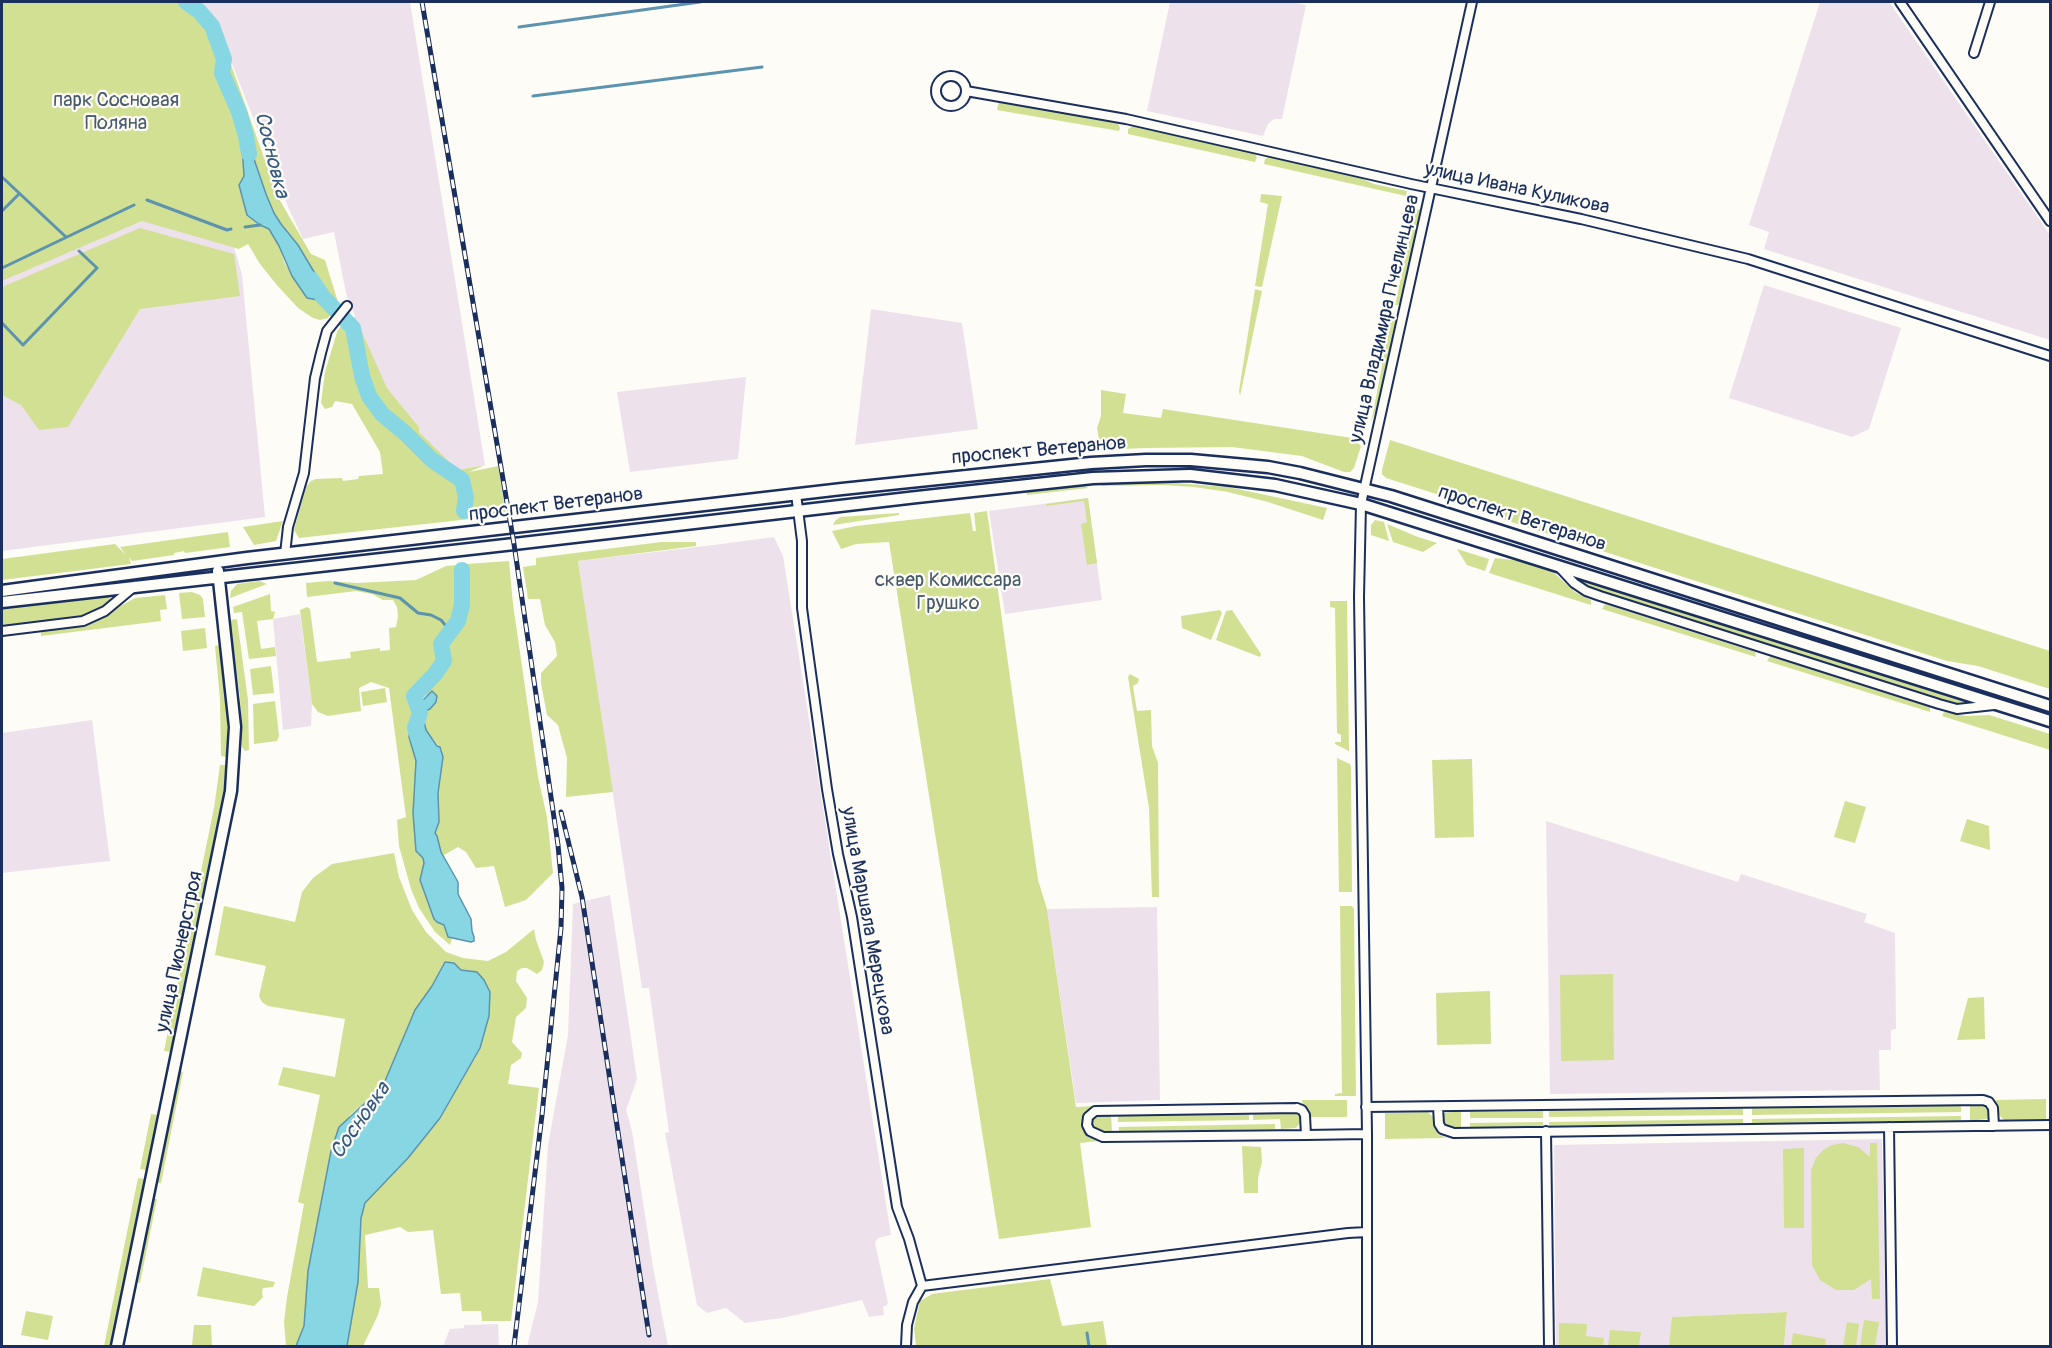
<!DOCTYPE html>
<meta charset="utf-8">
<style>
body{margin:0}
#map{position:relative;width:2052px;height:1348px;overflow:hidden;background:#fdfcf7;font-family:Pangolin,sans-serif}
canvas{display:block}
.frame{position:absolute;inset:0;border:3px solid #1b2f5e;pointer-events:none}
</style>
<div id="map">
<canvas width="2052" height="1348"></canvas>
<div class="frame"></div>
</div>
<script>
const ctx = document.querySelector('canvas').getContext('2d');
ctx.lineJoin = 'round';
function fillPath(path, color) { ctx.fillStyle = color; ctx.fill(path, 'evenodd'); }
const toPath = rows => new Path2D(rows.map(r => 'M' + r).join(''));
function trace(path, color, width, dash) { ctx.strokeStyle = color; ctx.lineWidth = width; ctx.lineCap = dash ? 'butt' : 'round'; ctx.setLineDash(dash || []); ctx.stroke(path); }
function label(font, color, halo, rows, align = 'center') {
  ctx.font = font + ' Pangolin,sans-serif'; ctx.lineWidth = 4.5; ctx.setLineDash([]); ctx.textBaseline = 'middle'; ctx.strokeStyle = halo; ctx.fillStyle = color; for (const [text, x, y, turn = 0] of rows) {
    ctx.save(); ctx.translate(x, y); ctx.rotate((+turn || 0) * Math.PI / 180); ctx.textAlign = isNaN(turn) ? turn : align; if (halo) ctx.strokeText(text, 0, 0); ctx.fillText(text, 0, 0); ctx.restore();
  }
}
fillPath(toPath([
 [201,2,410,2,485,465,458,470,419,432,419,427,387,388,366,345,346,293,334,232,303,239,288,207,218,28],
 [1170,2,1291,2,1306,5,1282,119,1274,119,1268,124,1263,136,1147,111],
 [1820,2,1889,2,2050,235,2050,340,1764,249,1769,232,1749,225],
 [143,210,233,243,242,275,265,517,2,551,2,276],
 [1764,285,1901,328,1869,429,1852,437,1729,398],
 [871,309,962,323,978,429,855,445],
 [746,377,738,459,630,472,617,392],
 [1088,498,1102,600,1005,614,989,511],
 [774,537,783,556,891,1235,878,1238,875,1243,888,1303,886,1306,883,1306,884,1315,869,1317,862,1300,782,1318,745,1323,726,1308,707,1313,697,1305,665,1133,669,1132,649,988,642,988,578,561,714,545],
 [300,614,312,704,311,726,283,730,273,619],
 [92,720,110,861,2,873,2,733],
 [1546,821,1738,882,1741,874,1867,914,1864,922,1895,933,1896,1029,1891,1030,1891,1050,1879,1050,1880,1090,1550,1094],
 [610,895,637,1079,626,1110,632,1131,653,1267,668,1346,527,1346,538,1302,548,1145,568,1035,573,904],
 [1157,907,1160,1100,1076,1103,1047,909],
 [1882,1139,1886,1346,1784,1346,1787,1312,1673,1317,1669,1346,1556,1346,1554,1145],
 [498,1324,499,1346,443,1346,450,1329,464,1328,464,1325]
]), '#ede2eb');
fillPath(toPath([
 [2,2,201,2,218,28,278,197,311,254,325,260,338,302,337,307,328,318,320,320,313,318,298,308,276,284,260,264,248,244,239,249,142,221,2,281],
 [275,213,281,224,298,245,323,287,307,298,285,264,279,246,269,229],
 [999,101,1118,123,1120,128,1119,131,997,110],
 [1133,126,1254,153,1257,157,1255,162,1128,134,1128,129],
 [1270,156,1354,175,1374,184,1407,191,1406,196,1264,164,1265,159],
 [1261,194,1282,196,1262,287,1255,286,1268,204,1260,202],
 [1416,209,1421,210,1401,302,1398,305,1395,305],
 [140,228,234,254,240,296,140,309,68,427,39,430,21,405,2,395,2,287],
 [1255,289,1262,291,1240,396,1239,391],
 [1392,314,1398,319,1380,398,1371,423],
 [355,317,387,388,419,427,419,432,458,470,485,465,469,472,498,466,506,515,299,538,294,530,306,487,311,481,316,479,342,478,343,481,358,479,359,476,383,474,380,452,352,404,335,401,332,407,325,409,321,403,325,372,337,332,343,323],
 [1101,390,1126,394,1123,413,1161,418,1163,409,1352,438,1361,446,1354,468,1350,472,1344,472,1302,456,1232,447,1145,448,1101,450,1097,428,1101,416],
 [1390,440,2050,651,2050,689,1978,666,1947,661,1508,521,1468,504,1386,478,1382,474,1382,470],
 [1162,482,1228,487,1327,508,1323,520,1268,502,1228,492,1194,487,1162,485,1101,486,1103,484],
 [1083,485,1088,488,1027,495,1026,491],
 [1088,498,1097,563,1087,565,1081,524,1087,522,1084,501,1046,506,1046,504],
 [987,511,1038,880,1047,909,1076,1107,1095,1106,1084,1115,1082,1125,1088,1135,1099,1141,1080,1143,1091,1227,999,1239,889,542,856,544,841,549,832,531,856,526,970,513,973,531,976,531,974,513],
 [899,513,899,515,833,525,835,521,840,517],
 [1375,520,1384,522,1389,541,1371,535,1371,525],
 [283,521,276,541,254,545,243,527],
 [1387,524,1418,537,1437,543,1423,552,1393,542],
 [228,532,230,547,185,553,184,551,174,553,174,555,132,561,129,557,131,564,2,580,2,559,115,544,126,555,120,547],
 [661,542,696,542,696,546,578,561,613,792,566,797,567,758,558,725,547,715,541,683,541,673,557,656,555,642,545,625,540,599,528,599,523,567,536,565,536,558],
 [1457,549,1489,559,1485,571,1467,565],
 [1495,558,1522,561,1547,569,1554,573,1575,592,1591,600,1591,605,1489,573],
 [509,561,513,604,538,777,547,817,553,873,526,900,505,907,494,866,476,868,466,852,458,847,444,855,441,852,434,833,439,822,438,793,442,750,426,730,422,713,430,709,432,692,427,696,425,691,448,662,445,644,465,621,467,564],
 [457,565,457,616,450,630,439,643,441,660,425,682,411,694,417,708,412,717,410,737,416,761,413,813,416,851,423,858,424,863,420,880,434,919,444,925,448,937,452,938,450,945,435,932,419,908,411,889,399,846,397,820,406,817,389,688,371,682,359,688,361,711,328,716,318,712,312,704,300,610,307,607,310,609,317,662,351,658,350,652,380,648,380,651,390,650,389,628,396,627,398,616,397,607,393,600,383,600,372,594,356,591,307,597,306,583,328,581,357,583,416,580,446,566],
 [1578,579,1968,703,1969,704,1956,703,1592,589],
 [259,581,267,584,230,598,231,591,237,584],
 [192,592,200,595,203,599,205,617,182,619,179,593],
 [270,594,271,611,275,612,273,619,257,621,261,649,275,647,276,656,249,659,242,612,234,613,233,607],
 [109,595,110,600,108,603,85,615,2,626,2,606],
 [165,595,167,609,160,610,161,621,41,636,41,631,86,625,135,598],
 [1330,601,1347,601,1349,751,1335,744,1335,742,1341,742,1341,735,1337,733,1335,608,1330,607],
 [1605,604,1755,652,1756,657,1602,609],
 [1220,610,1222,613,1211,640,1182,628,1181,616],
 [1232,610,1261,654,1260,657,1216,640,1226,611],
 [237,619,248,700,249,750,245,751,242,747,240,697,230,620],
 [205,628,207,648,183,651,181,631],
 [221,645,227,698,227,757,221,756,220,699,215,646],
 [1770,656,1930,707,1930,712,1767,661],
 [271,666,274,693,253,695,250,669],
 [1130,674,1139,679,1138,683,1133,686,1137,711,1151,710,1152,746,1158,763,1159,897,1152,897,1149,808,1128,677],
 [385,688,387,702,363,706,361,692],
 [275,701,279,736,277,741,254,744,253,704],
 [1944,712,1966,716,1989,715,2050,734,2050,750,1942,716],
 [1337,758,1350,764,1351,767,1352,892,1339,892],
 [1472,759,1474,837,1435,838,1432,760],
 [220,765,227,765,224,789,170,1052,164,1051,214,808],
 [1845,801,1866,807,1855,843,1834,837],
 [1967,819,1989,826,1990,850,1960,841],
 [394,853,399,877,412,910,426,932,446,952,463,958,488,961,506,952,534,929,536,940,544,962,542,970,537,974,527,968,522,968,517,971,516,981,527,998,526,1008,516,1017,512,1042,522,1053,521,1058,511,1065,508,1084,539,1088,511,1321,482,1321,481,1311,462,1311,460,1293,441,1294,433,1230,408,1232,400,1227,365,1235,368,1288,379,1288,381,1304,378,1315,363,1346,347,1346,358,1282,361,1218,365,1203,408,1158,440,1118,470,1065,475,1059,489,1016,468,971,442,966,432,986,415,1010,408,1025,385,1081,376,1093,350,1115,331,1151,308,1271,304,1326,296,1346,286,1346,284,1322,287,1297,304,1204,298,1202,320,1095,278,1085,283,1067,335,1077,345,1019,268,1006,262,1002,259,996,266,966,215,955,224,906,295,922,302,892,313,878,332,864],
 [1340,906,1352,906,1354,909,1356,1096,1335,1096,1335,1094,1342,1093],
 [1613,974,1614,1060,1561,1061,1560,975],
 [1490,991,1491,1044,1437,1045,1436,993],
 [1984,997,1985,1039,1957,1040,1968,998],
 [180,1071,183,1072,161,1183,157,1183],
 [2046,1099,2046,1120,2004,1120,1998,1114,1996,1100],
 [1302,1100,1347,1100,1347,1117,1310,1117,1309,1111,1303,1106],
 [1970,1104,1987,1106,1989,1115,1987,1119,1970,1121],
 [1961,1105,1961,1112,1752,1115,1752,1108],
 [1743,1108,1743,1115,1549,1117,1549,1110],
 [1461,1111,1461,1128,1445,1126,1443,1122,1444,1113],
 [1543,1111,1543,1118,1470,1118,1470,1112],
 [1297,1112,1300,1116,1301,1122,1296,1128,1281,1129,1280,1119,1253,1120,1253,1113],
 [1428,1112,1433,1117,1438,1134,1446,1138,1385,1139,1385,1113],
 [1249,1113,1249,1120,1118,1122,1118,1115],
 [151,1114,158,1115,146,1170,140,1169],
 [1111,1115,1112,1132,1096,1130,1092,1124,1093,1118,1099,1115],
 [1961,1116,1961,1121,1752,1124,1752,1119],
 [1743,1119,1743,1124,1549,1126,1549,1122],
 [1543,1122,1543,1127,1470,1127,1470,1123],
 [1275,1124,1275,1129,1119,1132,1119,1127],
 [1843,1143,1858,1147,1870,1157,1870,1143,1877,1143,1880,1299,1872,1299,1871,1279,1854,1290,1836,1290,1820,1280,1812,1265,1811,1170,1816,1158,1823,1150,1832,1145],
 [1242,1146,1261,1147,1262,1162,1258,1178,1258,1193,1244,1193],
 [1804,1148,1804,1228,1784,1228,1783,1149],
 [138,1178,145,1179,111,1346,104,1346],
 [154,1199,157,1199,140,1283,136,1282],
 [203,1267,275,1282,273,1287,263,1288,262,1293,263,1297,254,1306,197,1296],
 [1050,1279,1062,1326,1103,1321,1107,1346,916,1346,914,1328,920,1301,932,1294],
 [26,1311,53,1316,48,1340,21,1335],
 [1787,1312,1784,1346,1669,1346,1672,1317],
 [1864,1320,1879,1322,1875,1346,1860,1346],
 [1847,1322,1859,1324,1856,1346,1843,1346],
 [1559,1323,1587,1324,1586,1336,1604,1338,1603,1346,1559,1346],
 [194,1325,211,1325,212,1346,192,1346],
 [1610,1330,1641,1332,1639,1346,1608,1346],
 [1793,1333,1826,1339,1825,1346,1791,1346]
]), '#d2e093');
const water = toPath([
 [245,133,266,194,274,213,281,224,298,245,323,287,323,297,318,300,307,298,292,276,279,246,269,229,260,225,247,215,239,185,244,176,242,146,245,133],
 [432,691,437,696,436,702,430,709,420,713,419,705,415,701,423,700,432,691],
 [422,713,426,730,437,746,440,747,443,757,438,793,439,822,435,833,437,836,441,852,458,882,458,894,471,919,472,931,474,937,474,941,471,942,448,937,444,925,437,922,434,919,420,880,424,863,423,858,416,851,413,813,416,761,409,737,412,717,418,718,422,713],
 [445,962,454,963,461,970,477,972,484,980,490,992,489,1016,480,1048,440,1118,408,1158,365,1203,361,1218,358,1282,347,1346,296,1346,304,1326,308,1271,331,1151,339,1127,376,1093,385,1081,415,1010,432,986,445,962]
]);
fillPath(water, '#87d6e4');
trace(water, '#5c93ae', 1.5);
trace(toPath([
 [519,27,700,2],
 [533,96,762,67],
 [2,177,66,237],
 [147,200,227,230,231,229],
 [2,211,19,194],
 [245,227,260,225],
 [2,268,134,205],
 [2,323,23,345,97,268,79,251],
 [335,583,400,598,418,613,431,615,441,620,451,632],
 [1087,1333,1089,1346]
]), '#5c93ae', 3);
trace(toPath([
 [186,2,199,11,212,26,224,59,222,73,239,112,246,136,249,154],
 [311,279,323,297,353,328,362,376,369,396,382,414,405,433,432,460,462,480,466,497,464,511],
 [419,740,415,728,420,713,414,696,435,674,444,661,441,644,458,621,462,605,462,570]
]), '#87d6e4', 16);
const street = toPath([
 [1900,2,2050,221],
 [1974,53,1990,2],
 '936 91a15 15 0 1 1 30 0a15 15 0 1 1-30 0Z',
 [966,91,1126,119,1411,184,1581,219,1748,259,2050,356],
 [796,494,802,541,802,608,827,789,838,854,852,917,897,1207,909,1239,922,1286,913,1302,907,1325,906,1346],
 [285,554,288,527,304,473,315,378,321,353,327,331,347,306],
 [1560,568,1574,583,1586,591,1600,596,1939,704,1957,709,1994,705],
 [2,631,83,621,105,611,135,586],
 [1366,1107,1983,1100,1989,1102,1993,1108,1994,1126],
 [1438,1107,1439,1124,1442,1129,1454,1133,2050,1125],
 [1297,1108,1302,1110,1305,1115,1306,1135,1103,1137,1090,1131,1087,1125,1088,1117,1095,1111,1297,1108],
 [1889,1127,1892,1346],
 [1546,1131,1549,1346],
 [1306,1135,1367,1134],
 [922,1286,1348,1233,1367,1232],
 [1367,1346,1367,1134,1359,597,1361,504,1472,2]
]);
const secondary = toPath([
 [2,591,247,558,842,489,1091,463,1146,460,1191,460,1268,467,1300,473,1391,496,2050,706],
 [2,602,514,544,917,497,1093,478,1190,475,1275,485,1361,504,2050,721],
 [117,1346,231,791,235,727,218,571]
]);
trace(street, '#1b2f5e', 12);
trace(secondary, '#1b2f5e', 15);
trace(street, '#fdfcf7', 8);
trace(secondary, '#fdfcf7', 10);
const rail = toPath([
 [422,2,514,544,558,845,562,888,561,928,542,1115,514,1346],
 [561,812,582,897,649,1335]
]);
trace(rail, '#1b2f5e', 5);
trace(rail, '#fdfcf7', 3, [9]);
label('20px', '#495b6b', '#fdfcf7', [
 ["парк Сосновая",116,101],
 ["Поляна",116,124],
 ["сквер Комиссара",948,581],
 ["Грушко",948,604]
]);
label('20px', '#1b2f5e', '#fdfcf7', [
 ["улица Ивана Куликова",1517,189,12],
 ["улица Владимира Пчелинцева",1385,319,-77],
 ["проспект Ветеранов",1039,451,-5],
 ["проспект Ветеранов",556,505,-7],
 ["проспект Ветеранов",1522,519,18],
 ["улица Маршала Мерецкова",867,921,80],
 ["улица Пионерстроя",180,952,-78]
]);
label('italic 21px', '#365980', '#fdfcf7', [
 ["Сосновка",271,155,76],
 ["Сосновка",361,1121,-55]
]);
</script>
